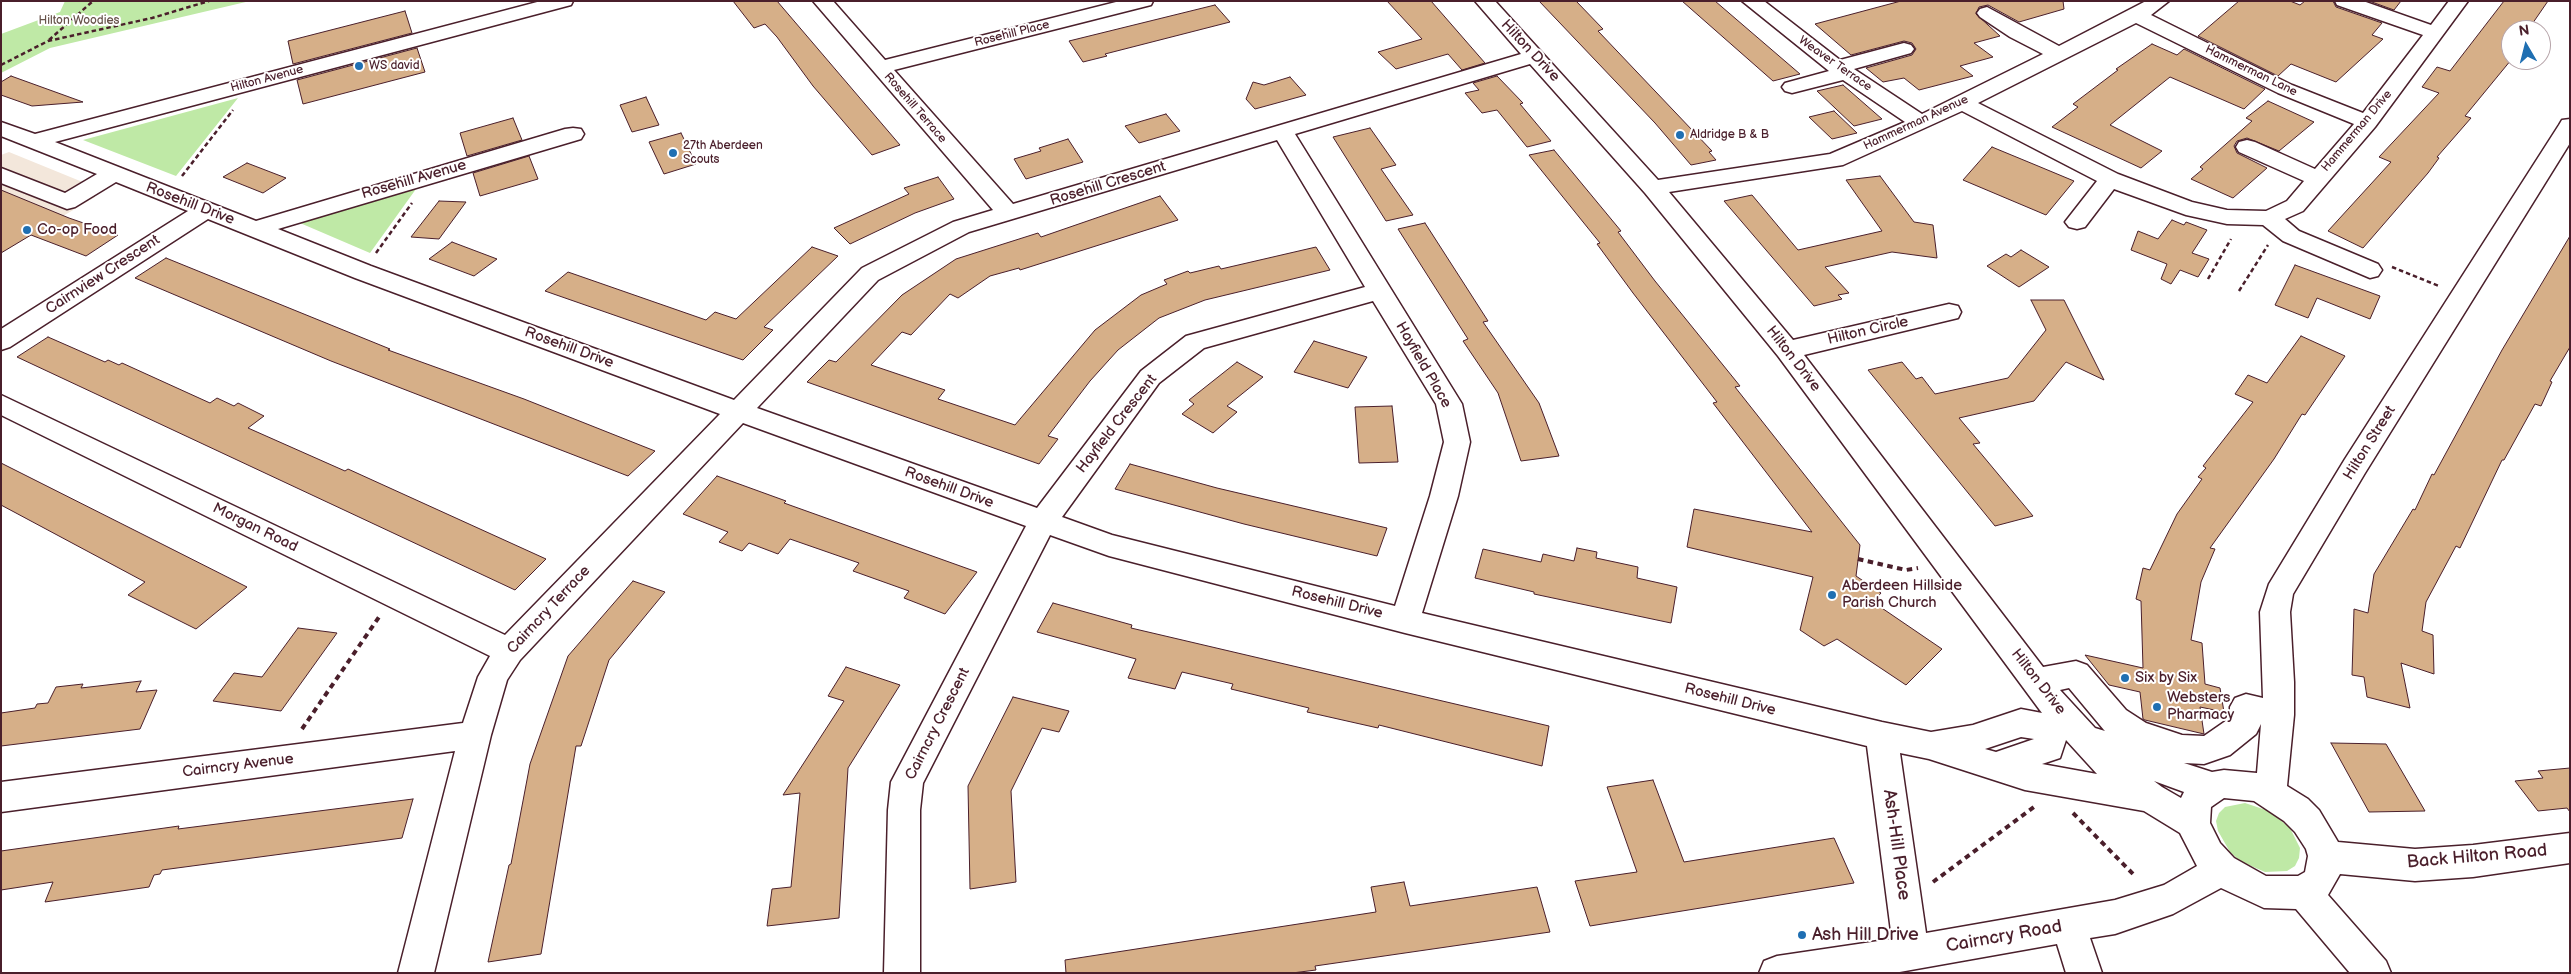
<!DOCTYPE html>
<style>
body{margin:0}
#map{position:relative;width:2571px;height:974px;overflow:hidden;background:#fff;font-family:"Balsamiq Sans",sans-serif}
canvas{display:block}
.frame{position:absolute;inset:0;border:2px solid #4a1f2b;pointer-events:none}
.north{position:absolute;left:2501px;top:20px;width:50px;height:50px;box-sizing:border-box;background:#fff;border:1px solid #b7a5aa;border-radius:50%;rotate:352deg;font-size:14px;font-weight:700;line-height:20px;text-align:center;color:#4a1f2b}
.north::after{content:'';display:block;margin:auto;width:18px;height:22px;background:#1f6fb2;clip-path:polygon(50% 0,100% 100%,50% 72%,0 100%)}
</style>
<div id="map">
<canvas width="2571" height="974"></canvas>
<div class="frame"></div>
<div class="north">N</div>
</div>
<script>
const ctx = document.querySelector('canvas').getContext('2d');
ctx.lineJoin = 'round';
function fillPath(path, color) { ctx.fillStyle = color; ctx.fill(path, 'evenodd'); }
const toPath = rows => new Path2D(rows.map(r => 'M' + r).join(''));
function trace(path, color, width, dash) { ctx.strokeStyle = color; ctx.lineWidth = width; ctx.lineCap = dash ? 'butt' : 'round'; ctx.setLineDash(dash || []); ctx.stroke(path); }
function label(font, color, halo, rows, align = 'center') {
  ctx.font = font + ' "Balsamiq Sans",sans-serif'; ctx.lineWidth = 4; ctx.setLineDash([]); ctx.textBaseline = 'middle'; ctx.strokeStyle = halo; ctx.fillStyle = color; for (const [text, x, y, turn = 0] of rows) {
    ctx.save(); ctx.translate(x, y); ctx.rotate((+turn || 0) * Math.PI / 180); ctx.textAlign = isNaN(turn) ? turn : align; if (halo) ctx.strokeText(text, 0, 0); ctx.fillText(text, 0, 0); ctx.restore();
  }
}
fillPath(toPath([
 [9,152,85,183,91,188,95,197,1,253,1,155]
]), '#f3e7db');
fillPath(toPath([
 [65,1,250,1,50,48,1,73,1,34,60,12],
 [238,98,176,176,83,140],
 [416,189,370,253,300,223],
 [2245,803,2269,811,2290,828,2300,848,2299,858,2295,866,2287,871,2265,872,2240,861,2230,852,2218,831,2216,821,2219,813,2225,807]
]), '#bfe9a6');
const building = toPath([
 [733,1,777,1,900,145,872,155,813,86,777,37,765,24,754,28,733,1],
 [1387,1,1431,1,1485,63,1462,70,1448,54,1396,69,1378,52,1422,39,1387,1],
 [1539,1,1576,1,1603,29,1598,31,1712,151,1709,152,1716,160,1691,165,1655,123,1539,1],
 [1682,1,1715,1,1800,74,1773,81,1682,1],
 [1901,1,2063,1,2064,9,2019,22,1988,5,1979,7,1976,14,2000,36,1974,43,1993,57,1960,66,1973,76,1919,90,1904,78,1883,82,1866,68,1912,55,1916,49,1912,43,1904,41,1851,55,1815,24,1901,1],
 [2239,1,2290,1,2300,5,2305,1,2333,1,2336,7,2382,23,2372,35,2383,39,2336,82,2291,64,2278,76,2198,36,2239,1],
 [2369,1,2401,1,2394,10,2369,1],
 [2504,1,2548,1,2528,30,2511,30,2511,60,2465,116,2471,118,2437,157,2439,158,2428,173,2363,248,2328,231,2391,162,2379,157,2439,93,2422,87,2437,67,2450,71,2504,1],
 [1215,5,1230,22,1105,54,1107,56,1083,62,1069,41,1215,5],
 [405,11,412,33,293,64,288,41,405,11],
 [2152,44,2177,55,2184,49,2265,89,2244,109,2170,77,2110,125,2162,151,2141,168,2052,127,2078,107,2073,104,2118,70,2116,69,2152,44],
 [417,48,425,72,303,104,297,80,417,48],
 [11,76,83,102,32,106,1,95,1,82,11,76],
 [1497,76,1523,103,1520,104,1551,141,1527,147,1497,110,1482,113,1465,93,1479,90,1473,83,1497,76],
 [1290,77,1306,95,1255,109,1246,99,1253,82,1264,85,1290,77],
 [1843,85,1882,119,1854,126,1817,91,1843,85],
 [646,97,659,125,632,132,620,105,646,97],
 [2268,101,2314,122,2279,151,2247,138,2237,141,2234,146,2237,153,2267,168,2233,198,2191,179,2203,169,2200,167,2252,121,2246,118,2268,101],
 [1834,111,1857,133,1832,139,1809,117,1834,111],
 [1166,114,1180,131,1139,143,1125,126,1166,114],
 [513,118,522,140,467,156,460,133,513,118],
 [1370,128,1396,165,1381,169,1413,215,1386,221,1333,137,1370,128],
 [681,133,696,164,664,174,649,142,681,133],
 [1068,139,1083,162,1026,179,1014,159,1041,151,1039,148,1068,139],
 [1992,147,2038,166,2074,181,2046,215,1963,180,1992,147],
 [1554,150,1621,231,1618,232,1655,281,1740,386,1735,387,1860,545,1856,576,1881,593,1873,602,1942,649,1906,685,1837,639,1824,646,1800,630,1813,577,1687,547,1694,509,1812,532,1713,403,1717,402,1633,293,1597,244,1600,243,1529,155,1554,150],
 [529,156,538,179,480,196,473,173,529,156],
 [247,163,286,178,263,193,223,177,247,163],
 [1880,176,1914,222,1933,225,1937,258,1892,252,1825,267,1849,293,1838,295,1842,299,1814,306,1724,201,1752,195,1798,250,1882,231,1846,180,1880,176],
 [938,177,954,199,915,213,850,244,834,228,909,194,904,188,938,177],
 [1,190,69,218,118,235,86,256,31,235,1,253,1,190],
 [1160,196,1178,220,1020,270,1019,268,990,276,958,298,950,294,911,335,902,332,871,365,945,390,938,399,1015,425,1095,330,1141,295,1167,284,1164,280,1188,271,1190,273,1219,266,1221,269,1316,247,1330,270,1205,300,1159,318,1118,350,1090,381,1048,436,1058,439,1039,464,807,382,829,360,836,362,902,295,956,259,1038,233,1041,237,1160,196],
 [439,201,466,202,439,239,411,237,439,201],
 [2172,220,2184,225,2186,222,2207,230,2192,253,2209,259,2198,277,2180,270,2171,284,2161,279,2167,264,2131,250,2138,231,2158,239,2172,220],
 [1425,223,1488,321,1483,322,1539,403,1559,456,1521,461,1498,393,1463,341,1468,339,1398,229,1425,223],
 [2570,236,2570,347,2550,381,2552,382,2541,406,2535,404,2504,460,2502,460,2460,548,2456,546,2426,602,2422,631,2433,635,2434,674,2401,663,2410,708,2367,697,2364,677,2352,675,2354,609,2368,613,2374,574,2413,509,2415,510,2432,474,2434,475,2502,350,2570,236],
 [452,242,497,259,474,276,429,259,452,242],
 [812,247,838,256,764,327,773,330,743,360,545,291,568,272,706,320,715,312,736,319,812,247],
 [2021,250,2049,267,2019,287,1987,266,2006,254,2011,257,2021,250],
 [166,258,390,349,388,350,524,399,655,451,628,476,331,361,135,278,166,258],
 [2295,265,2380,296,2370,319,2317,298,2308,318,2275,305,2295,265],
 [2031,300,2064,300,2104,380,2066,362,2034,401,1959,418,1980,443,1973,444,2033,516,1995,526,1868,370,1902,362,1916,379,1922,377,1935,394,2008,378,2046,330,2031,300],
 [2301,336,2345,356,2305,415,2302,414,2274,459,2210,548,2215,549,2201,582,2191,640,2202,643,2205,684,2220,688,2224,712,2200,707,2204,734,2145,720,2143,719,2140,692,2109,685,2085,655,2143,668,2141,601,2136,599,2143,568,2150,570,2177,514,2202,479,2198,477,2206,468,2203,466,2253,402,2235,394,2248,375,2267,383,2301,336],
 [48,337,105,362,108,360,119,365,122,363,210,403,217,398,234,406,238,403,264,416,248,428,345,471,348,469,546,559,515,590,17,357,48,337],
 [1314,341,1367,357,1348,388,1294,372,1314,341],
 [1237,362,1263,377,1227,406,1237,412,1213,433,1182,414,1194,404,1189,400,1237,362],
 [1392,406,1398,462,1359,463,1355,407,1392,406],
 [1,463,146,536,247,587,196,629,128,595,145,582,1,505,1,463],
 [1130,464,1217,488,1387,528,1377,556,1244,524,1115,489,1130,464],
 [717,476,786,501,784,503,977,572,945,614,904,598,909,591,853,571,859,563,790,539,778,554,749,543,742,551,719,542,728,532,683,514,717,476],
 [1577,548,1597,552,1596,558,1638,567,1637,578,1677,587,1671,623,1534,594,1534,592,1475,578,1483,549,1541,562,1543,554,1574,561,1577,548],
 [633,581,665,592,609,660,581,746,576,746,541,954,488,962,509,865,511,864,530,764,568,656,633,581],
 [1053,603,1132,625,1131,628,1549,726,1542,766,1379,725,1378,728,1307,712,1309,708,1231,689,1233,684,1182,672,1175,689,1128,678,1136,659,1037,632,1053,603],
 [298,628,337,633,281,711,213,701,234,673,262,677,298,628],
 [846,667,900,685,848,768,839,918,767,926,772,889,791,887,800,793,783,795,844,701,828,696,846,667],
 [141,681,136,692,157,690,140,729,1,746,1,713,35,708,37,704,48,703,56,687,83,684,81,688,141,681],
 [1013,697,1069,711,1059,732,1042,728,1011,791,1016,882,970,889,968,786,1013,697],
 [2331,743,2386,744,2425,811,2369,812,2331,743],
 [2570,768,2570,812,2567,808,2538,811,2515,781,2543,778,2538,771,2570,768],
 [1653,780,1684,862,1834,838,1854,883,1590,926,1575,881,1637,872,1607,787,1653,780],
 [413,799,402,838,162,870,160,874,154,875,149,887,45,902,53,882,1,890,1,851,179,826,178,829,413,799],
 [1404,882,1410,906,1537,887,1550,932,1315,966,1316,970,1292,973,1066,973,1065,960,1376,912,1371,887,1404,882]
]);
fillPath(building, '#d6af88');
trace(building, '#4a1f2b', 1);
const minor = toPath([
 [541,1,573,1,571,5,55,142,256,221,565,129,573,128,581,129,584,134,581,139,278,229,371,266,734,400,862,268,953,222,993,210,813,1,833,1,885,60,1120,1,1153,1,1151,5,894,70,1013,204,1521,54,1475,1,1495,1,1658,180,1830,154,1905,122,1843,80,1792,93,1785,91,1782,87,1785,83,1829,71,1742,1,1764,1,1840,60,1904,43,1911,45,1914,49,1911,53,1854,69,1922,114,2043,54,2010,37,1980,17,1977,13,1980,9,1987,7,2059,46,2146,1,2169,1,2151,15,2292,85,2363,113,2423,35,2337,5,2335,1,2363,1,2431,25,2449,1,2468,1,2375,127,2303,211,2285,219,2299,231,2378,264,2382,270,2378,276,2370,278,2283,241,2263,225,2227,224,2186,215,2114,189,2085,227,2077,229,2069,227,2065,222,2097,181,1962,111,1843,165,1669,192,1793,340,1949,304,1958,306,1961,312,1958,318,1804,355,2043,667,2076,661,2087,665,2126,710,2146,723,2182,735,2204,736,2230,718,2230,707,2235,698,2246,694,2263,698,2260,612,2269,584,2345,459,2559,125,2562,120,2570,119,2570,143,2365,473,2293,594,2290,612,2294,682,2294,715,2287,786,2308,799,2319,810,2338,842,2415,849,2473,845,2570,833,2570,863,2473,877,2415,881,2340,874,2328,895,2386,961,2391,973,2350,973,2296,909,2264,908,2221,888,2173,914,2115,934,2090,938,2102,973,2066,973,2057,944,1894,973,1759,973,1764,961,1777,956,1892,939,1867,746,1405,633,1109,556,1050,535,923,783,920,810,920,973,884,973,888,810,891,782,1026,526,743,423,520,660,507,680,491,735,434,973,398,973,455,751,1,812,1,782,463,723,478,677,490,656,1,415,1,395,505,635,720,414,355,278,208,219,10,347,1,350,1,329,188,211,116,182,75,207,67,209,1,183,1,168,65,193,97,174,1,136,1,122,35,134,541,1],
 [2136,23,2278,93,2354,124,2315,169,2255,142,2247,140,2239,142,2236,147,2239,152,2304,181,2287,201,2266,211,2227,210,2192,202,2118,174,1978,103,2136,23],
 [1530,64,1645,193,1778,356,2042,713,2021,709,1973,725,1931,732,1882,722,1422,613,1458,496,1470,442,1462,404,1295,134,1530,64],
 [1277,140,1365,287,1186,336,1141,371,1037,508,757,408,878,280,969,232,1277,140],
 [1373,301,1436,404,1444,442,1430,496,1395,606,1112,535,1062,517,1159,383,1204,348,1373,301],
 [2069,688,2104,730,2105,731,2095,728,2060,690,2069,688],
 [2261,724,2257,773,2224,770,2212,772,2184,763,2204,764,2230,755,2256,734,2261,724],
 [2021,737,2034,739,1996,752,1985,749,2021,737],
 [2066,740,2097,774,2042,764,2060,758,2066,740],
 [1900,753,1929,759,2025,790,2144,811,2180,833,2197,866,2164,885,2115,900,1926,933,1900,753],
 [2154,781,2184,792,2181,798,2162,787,2154,781],
 [2224,798,2254,801,2284,821,2295,832,2306,849,2308,856,2305,872,2298,876,2266,876,2234,858,2220,843,2210,823,2211,807,2224,798]
]);
trace(minor, '#4a1f2b', 3);
trace(toPath([
 [49,40,93,1],
 [1,65,48,41,152,18,209,1],
 [182,176,233,110],
 [376,253,412,203],
 [2392,267,2439,286],
 [2208,279,2231,239],
 [2239,291,2268,245]
]), '#4a1f2b', 2.5, [4.5, 3]);
trace(toPath([
 [1858,559,1906,570,1918,568],
 [302,729,379,617],
 [2073,813,2134,875],
 [1933,882,2034,807]
]), '#4a1f2b', 4, [5.5, 4.5]);
fillPath(minor, '#fff');
for (const [x, y, r, color] of [
 [359,66,5,"#1f6fb2"],
 [1680,135,5,"#1f6fb2"],
 [673,153,5,"#1f6fb2"],
 [27,230,5,"#1f6fb2"],
 [1832,595,5,"#1f6fb2"],
 [2125,678,5,"#1f6fb2"],
 [2157,707,5,"#1f6fb2"],
 [1802,935,5,"#1f6fb2"]
]) { const dot = new Path2D(); dot.arc(x, y, r, 0, 2 * Math.PI); ctx.fillStyle = color; ctx.fill(dot); trace(dot, '#fff', 2); }
label('12px', '#67524a', '#fff', [
 ["Hilton Woodies",79,21]
]);
label('12px', '#4a1f2b', '#fff', [
 ["Rosehill Place",1012,34,-14],
 ["Weaver Terrace",1835,64,35],
 ["Hammerman Lane",2251,71,26],
 ["Hilton Avenue",267,79,-15],
 ["Rosehill Terrace",915,108,49],
 ["Hammerman Avenue",1916,123,-25],
 ["Hammerman Drive",2357,131,-50]
]);
label('12px', '#4a1f2b', '#fff', [
 ["WS david",369,66],
 ["Aldridge B & B",1690,135],
 ["27th Aberdeen",683,146],
 ["Scouts",683,160]
], 'left');
label('15px', '#4a1f2b', '#fff', [
 ["Hilton Drive",1530,51,47],
 ["Rosehill Avenue",414,180,-16],
 ["Rosehill Crescent",1108,184,-17],
 ["Rosehill Drive",190,204,21],
 ["Cairnview Crescent",103,275,-33],
 ["Hilton Circle",1868,331,-13],
 ["Rosehill Drive",569,348,20],
 ["Hilton Drive",1793,359,52],
 ["Hayfield Place",1423,365,60],
 ["Hayfield Crescent",1117,424,-52],
 ["Hilton Street",2370,443,-58],
 ["Rosehill Drive",949,488,20],
 ["Morgan Road",255,528,26],
 ["Rosehill Drive",1337,603,14],
 ["Cairncry Terrace",549,610,-47],
 ["Hilton Drive",2038,682,52],
 ["Rosehill Drive",1730,700,14],
 ["Cairncry Crescent",938,724,-63],
 ["Cairncry Avenue",238,766,-7]
]);
label('15px', '#4a1f2b', '#fff', [
 ["Co-op Food",37,230],
 ["Aberdeen Hillside",1842,586],
 ["Parish Church",1842,603],
 ["Six by Six",2135,678],
 ["Websters",2167,698],
 ["Pharmacy",2167,715]
], 'left');
label('18px', '#4a1f2b', '#fff', [
 ["Ash-Hill Place",1896,845,82],
 ["Back Hilton Road",2477,857,-5],
 ["Cairncry Road",2004,937,-10]
]);
label('18px', '#4a1f2b', '#fff', [
 ["Ash Hill Drive",1812,935]
], 'left');
</script>
